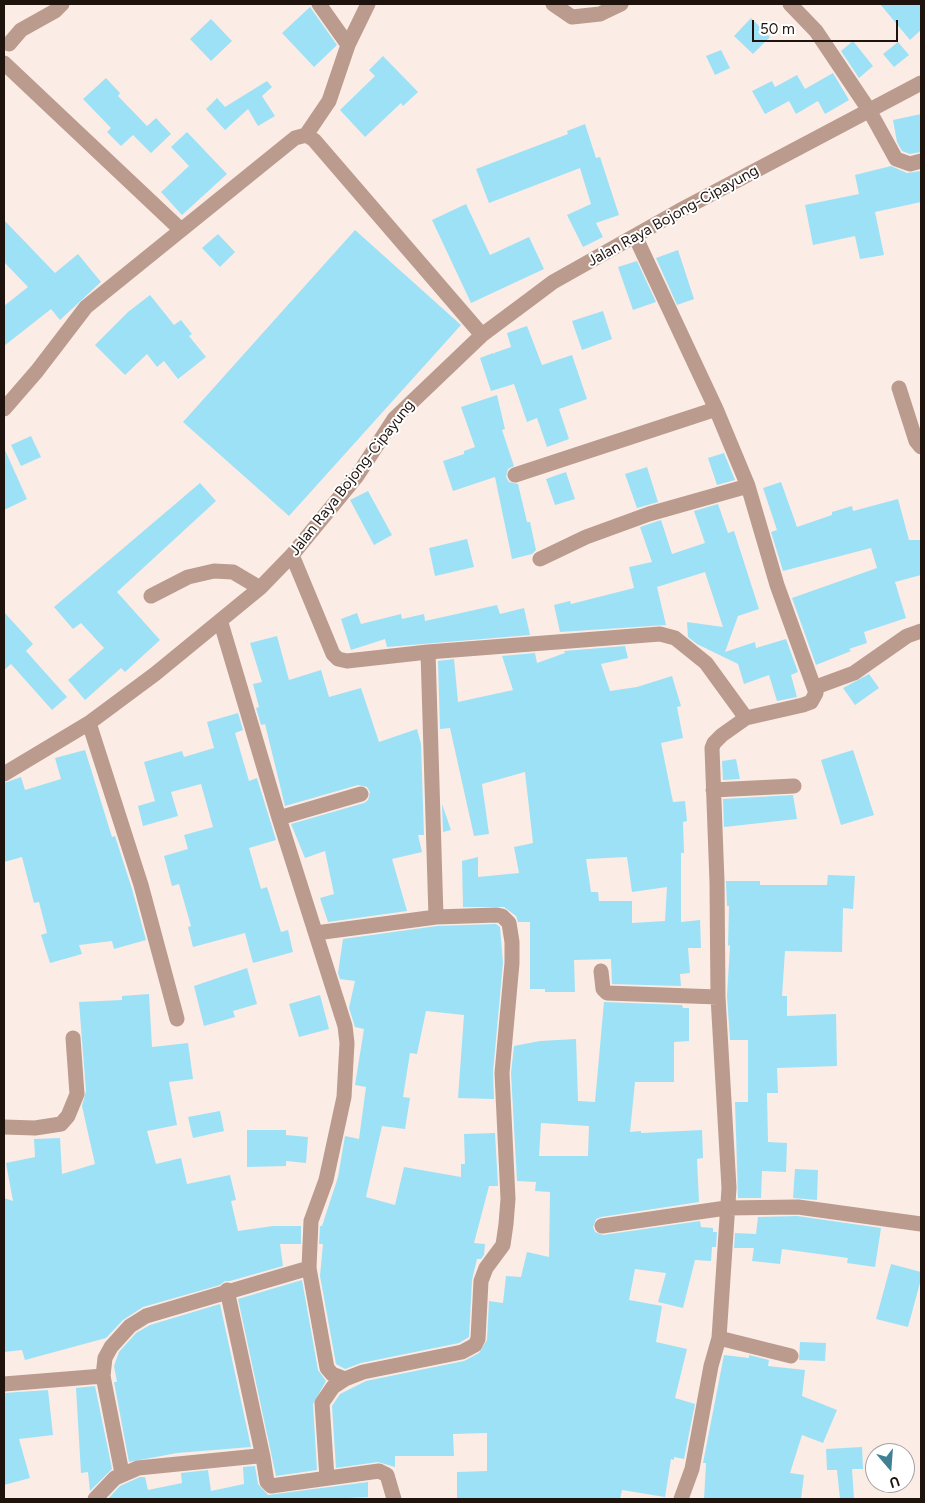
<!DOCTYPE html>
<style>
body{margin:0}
#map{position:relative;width:925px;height:1503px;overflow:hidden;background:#fbece5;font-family:Figtree,sans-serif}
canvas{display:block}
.frame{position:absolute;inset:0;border:5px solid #1f130e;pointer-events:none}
.north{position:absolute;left:865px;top:1443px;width:50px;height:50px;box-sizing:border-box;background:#fff;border:1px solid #a5a19f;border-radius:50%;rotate:162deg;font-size:14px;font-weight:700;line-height:20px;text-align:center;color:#1f130e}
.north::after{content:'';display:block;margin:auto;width:18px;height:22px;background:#408094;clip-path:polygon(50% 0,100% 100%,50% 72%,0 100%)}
.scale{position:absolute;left:752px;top:20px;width:146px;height:22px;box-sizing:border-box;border:2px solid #1f130e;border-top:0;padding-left:6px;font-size:15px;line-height:18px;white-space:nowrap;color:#1f130e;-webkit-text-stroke:4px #fff;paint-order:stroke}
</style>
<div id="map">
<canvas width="925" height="1503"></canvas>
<div class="frame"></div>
<div class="north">U</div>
<div class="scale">50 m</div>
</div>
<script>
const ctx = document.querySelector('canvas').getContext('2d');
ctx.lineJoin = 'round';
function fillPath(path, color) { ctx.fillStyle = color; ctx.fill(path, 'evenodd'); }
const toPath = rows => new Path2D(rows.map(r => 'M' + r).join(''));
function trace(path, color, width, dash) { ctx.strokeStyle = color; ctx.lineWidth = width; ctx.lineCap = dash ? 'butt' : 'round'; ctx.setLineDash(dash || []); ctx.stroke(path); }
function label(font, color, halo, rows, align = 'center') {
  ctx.font = font + ' Figtree,sans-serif'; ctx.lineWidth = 4; ctx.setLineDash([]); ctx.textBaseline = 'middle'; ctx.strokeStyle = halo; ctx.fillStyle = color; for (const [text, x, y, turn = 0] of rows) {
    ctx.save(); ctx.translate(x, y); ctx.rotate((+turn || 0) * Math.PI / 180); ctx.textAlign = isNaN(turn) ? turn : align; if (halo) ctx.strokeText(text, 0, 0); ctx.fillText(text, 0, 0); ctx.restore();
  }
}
fillPath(toPath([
 [880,4,921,4,921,30,910,40],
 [310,7,337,45,314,67,282,33],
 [751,18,770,37,753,54,734,36],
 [211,19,232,41,211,61,190,39],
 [853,41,873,66,859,78,841,51],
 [898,42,909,55,894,67,883,54],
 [721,50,730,68,715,75,706,56],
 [383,56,418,92,403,106,401,103,365,137,340,110,375,76,369,70],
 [833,73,849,100,825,114,818,101,796,114,789,101,765,114,752,91,772,81,775,87,797,75,805,89],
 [106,78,120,93,118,96,147,126,156,118,171,134,151,153,133,135,121,146,107,132,111,128,83,99],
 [267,81,272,87,262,96,275,116,258,126,248,109,225,130,206,109,217,98,225,107],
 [921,114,921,152,910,154,902,151,897,142,893,120],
 [585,124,596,158,600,157,619,215,596,223,603,237,583,247,567,215,591,204,580,168,489,203,476,169,568,134,567,131],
 [187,132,227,174,182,215,161,192,189,166,171,147],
 [891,166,907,173,921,171,921,202,875,212,884,255,860,259,855,236,813,245,805,205,859,194,855,175],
 [466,204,490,255,529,237,544,269,471,303,432,220],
 [4,220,55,273,78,254,101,282,60,320,51,309,4,346,4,306,28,287,4,262],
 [355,230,461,325,289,516,183,422],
 [218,234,235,252,220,267,202,248],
 [678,250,694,299,677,305,656,258],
 [637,261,656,302,633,310,618,267],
 [150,295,174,325,181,320,192,334,189,336,206,357,178,379,164,361,157,367,147,354,125,375,95,345,128,312],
 [603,311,612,339,582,350,572,321],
 [527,326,542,365,572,355,587,399,559,409,569,439,547,447,537,418,527,422,514,384,491,391,480,358,493,353,495,355,494,353,511,347,507,333],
 [497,395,505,429,502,430,514,466,508,469,506,477,509,482,518,484,527,522,530,522,536,550,532,554,512,559,495,477,453,491,443,461,464,454,464,451,475,447,461,407],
 [31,436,41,457,21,466,11,445],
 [4,448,27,499,4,510],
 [724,453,735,480,717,485,708,458],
 [647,467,658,502,637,508,625,474],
 [566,472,575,499,555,505,546,479],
 [781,482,797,527,832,515,832,512,852,506,853,511,898,499,909,540,921,540,921,575,895,582,906,618,864,632,867,643,849,649,851,651,816,665,792,598,877,568,871,548,783,571,771,532,777,530,763,488],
 [200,483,216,501,117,592,160,640,125,672,121,668,85,700,68,680,104,648,81,623,73,629,54,607],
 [368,491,392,535,374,545,350,500],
 [718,504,728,533,734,531,759,609,738,616,725,652,755,642,756,648,786,639,798,672,791,675,797,697,777,701,769,675,744,684,738,664,697,644,688,637,687,622,723,627,705,572,657,587,666,625,560,632,554,605,570,601,571,604,634,588,629,567,652,562,640,527,661,520,672,554,705,543,694,511],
 [467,539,474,567,435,576,429,548],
 [497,605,500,614,524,608,530,635,387,647,385,639,351,650,341,619,357,613,361,624,401,614,402,619,424,614,425,621],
 [4,612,33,644,26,651,67,697,52,710,11,664,4,670],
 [277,636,289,680,321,670,329,697,361,688,379,742,417,729,421,744,424,835,418,835,422,852,392,859,407,911,328,922,320,898,334,894,325,851,305,858,291,824,364,803,368,800,370,792,367,787,358,785,285,806,265,724,261,725,256,708,259,707,253,684,262,682,250,643],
 [625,646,628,658,601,664,610,691,637,687,672,676,681,706,677,707,683,738,661,743,673,802,685,801,687,821,683,822,684,853,681,853,681,922,700,920,701,948,688,948,690,973,680,974,681,986,612,984,611,959,574,960,575,992,545,992,545,989,530,989,530,922,518,922,516,916,504,907,463,907,462,861,478,857,478,877,519,873,514,847,533,843,525,772,482,784,489,834,474,836,450,728,440,729,438,661,454,659,458,702,513,690,502,656,535,653,537,663,565,653,564,651],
 [627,857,632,892,667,887,665,921,632,923,632,901,599,901,598,892,591,892,586,859],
 [869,674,879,688,855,705,843,688],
 [238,713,243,730,235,733,249,781,257,778,276,840,249,848,261,889,267,887,281,932,288,930,293,952,253,963,245,933,193,947,188,927,191,926,179,884,172,886,164,856,188,849,184,835,213,827,201,784,171,792,178,816,143,826,138,806,155,801,144,762,182,751,184,757,214,748,207,722],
 [85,750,112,837,115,836,132,889,146,940,114,949,112,941,79,945,82,954,50,963,41,935,47,933,39,902,34,903,22,857,4,862,4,783,21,777,25,790,61,779,55,758],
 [853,750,874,815,841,825,821,760],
 [736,759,740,779,723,780,722,761],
 [793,795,797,819,724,827,723,799],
 [442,804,451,830,443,832],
 [828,875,855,876,853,909,843,908,842,952,785,951,782,996,787,996,787,1016,836,1014,837,1066,777,1068,778,1093,767,1093,768,1142,787,1143,786,1172,762,1171,761,1198,738,1198,735,1102,748,1102,748,1040,730,1040,727,996,730,945,728,946,729,906,727,906,726,881,760,881,760,885,827,885],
 [496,924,500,927,503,963,493,1072,494,1099,458,1098,464,1015,426,1011,417,1054,410,1053,403,1097,410,1098,405,1129,382,1126,366,1197,395,1205,404,1167,461,1177,461,1164,465,1164,464,1134,495,1133,498,1186,489,1186,474,1243,485,1244,484,1255,481,1259,477,1259,472,1280,469,1337,459,1343,361,1363,345,1369,336,1364,320,1276,323,1244,319,1244,320,1226,322,1226,338,1177,345,1136,359,1139,366,1087,355,1085,364,1029,355,1027,349,1008,355,981,340,979,338,973,343,939,437,926],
 [247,968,257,1004,233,1011,235,1017,204,1026,194,986],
 [149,994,152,1047,188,1043,193,1079,169,1082,177,1125,147,1131,156,1164,181,1158,187,1184,230,1175,236,1200,231,1201,238,1231,273,1226,301,1226,301,1244,280,1244,283,1266,230,1281,225,1281,220,1285,143,1307,123,1320,106,1338,25,1360,22,1350,4,1352,4,1198,13,1201,6,1163,35,1157,34,1139,60,1138,62,1174,95,1164,82,1106,86,1091,79,1002,122,1000,122,996],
 [320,995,329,1029,299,1037,289,1004],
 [604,1002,682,1005,683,1008,689,1008,689,1041,674,1042,674,1082,635,1082,630,1132,641,1131,641,1133,702,1130,703,1158,697,1159,699,1202,601,1217,596,1219,593,1227,595,1232,603,1235,700,1221,701,1227,713,1228,713,1232,717,1232,716,1247,712,1247,711,1261,695,1260,683,1308,658,1302,666,1273,635,1269,629,1300,662,1306,656,1342,687,1349,675,1398,695,1404,684,1459,674,1457,674,1460,671,1459,665,1497,622,1490,620,1499,457,1499,457,1472,487,1471,487,1433,453,1434,454,1456,395,1456,395,1467,378,1462,336,1468,332,1406,340,1394,366,1381,464,1361,479,1353,487,1340,489,1301,503,1303,506,1276,521,1277,527,1252,549,1257,550,1192,535,1191,536,1182,517,1181,511,1073,514,1046,540,1041,576,1039,578,1101,595,1102],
 [541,1123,589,1126,588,1156,539,1156],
 [220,1111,224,1131,193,1138,188,1117],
 [247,1130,286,1130,286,1135,308,1137,306,1163,286,1161,286,1166,247,1167],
 [795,1169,818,1170,817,1200,793,1198],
 [797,1216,881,1228,875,1267,847,1263,848,1258,782,1249,780,1264,752,1261,754,1248,734,1248,735,1233,756,1234,758,1217],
 [891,1264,921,1272,921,1279,908,1327,876,1319],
 [302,1280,318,1370,326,1381,313,1404,317,1470,276,1476,238,1299],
 [220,1304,251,1447,177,1453,129,1462,114,1382,117,1382,114,1366,119,1352,136,1333,150,1325],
 [800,1342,826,1343,825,1361,799,1360],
 [724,1355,749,1358,749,1355,769,1360,768,1366,805,1370,802,1396,837,1410,823,1443,802,1435,790,1473,804,1475,801,1499,704,1499,706,1463,703,1463],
 [95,1386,112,1469,90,1491,88,1472,81,1473,76,1388],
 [48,1390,53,1435,19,1439,30,1478,4,1485,4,1393],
 [862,1447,863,1469,852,1469,854,1499,840,1499,837,1470,827,1470,826,1449],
 [255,1466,258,1484,268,1495,368,1482,368,1497,328,1499,108,1499,120,1486,140,1477,145,1477,148,1490,182,1483,181,1473,208,1470,211,1491,244,1484,243,1467]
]), '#9de1f7');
trace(toPath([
 [319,4,348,45],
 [553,4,572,17,600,14,621,4],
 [790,4,816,31,869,110,896,159,910,164,921,161],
 [9,44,21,30,55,11,62,4],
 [4,63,180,229],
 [306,135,329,101,348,45,368,4],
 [635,236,716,409,748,486,777,585,816,693,811,702,803,705,746,718,722,735,714,743,712,748,717,882,718,997,729,1188,719,1338,711,1366,692,1469,681,1499],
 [899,388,916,441,921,447],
 [4,409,37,371,86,307,295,138,306,135,314,140,482,335],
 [515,475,716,409],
 [292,555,333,654,338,659,347,661,428,652,436,917],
 [540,559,586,537,649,514,748,486],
 [151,596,188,577,214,571,233,572,260,588],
 [428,652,660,634,675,638,706,663,746,718],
 [816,687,854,673,907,636,921,631],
 [89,723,141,885,177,1019],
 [4,774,89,723,155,674,260,588,292,555,357,476,394,419,482,335,529,300,553,282,679,211,921,83],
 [713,790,794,786],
 [279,818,361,794],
 [316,933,436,917,497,915,502,916,509,923,512,942,512,963,502,1073,508,1199,506,1224,503,1245,486,1268,481,1281,478,1339,475,1345,462,1352,363,1372,345,1379,333,1387,322,1403,327,1478],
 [601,971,603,989,607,993,718,997],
 [4,1127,35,1128,61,1124,68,1116,77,1094,73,1038],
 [602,1226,726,1208,798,1207,921,1224],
 [309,1268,327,1368,332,1374,345,1379],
 [227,1290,263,1457],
 [719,1338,791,1356],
 [4,1384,103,1376],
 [122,1473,103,1376,105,1358,111,1347,130,1326,146,1316,309,1268,311,1221,326,1180,344,1097,347,1043,345,1026,279,818,221,623],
 [95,1499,115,1478,138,1468,258,1456,263,1457,267,1482,271,1486,379,1471,387,1475,394,1499]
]), '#ba9b8d', 15);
label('15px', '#1f130e', '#fff', [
 ["Jalan Raya Bojong-Cipayung",673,216,-29],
 ["Jalan Raya Bojong-Cipayung",352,478,-52]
]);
</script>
